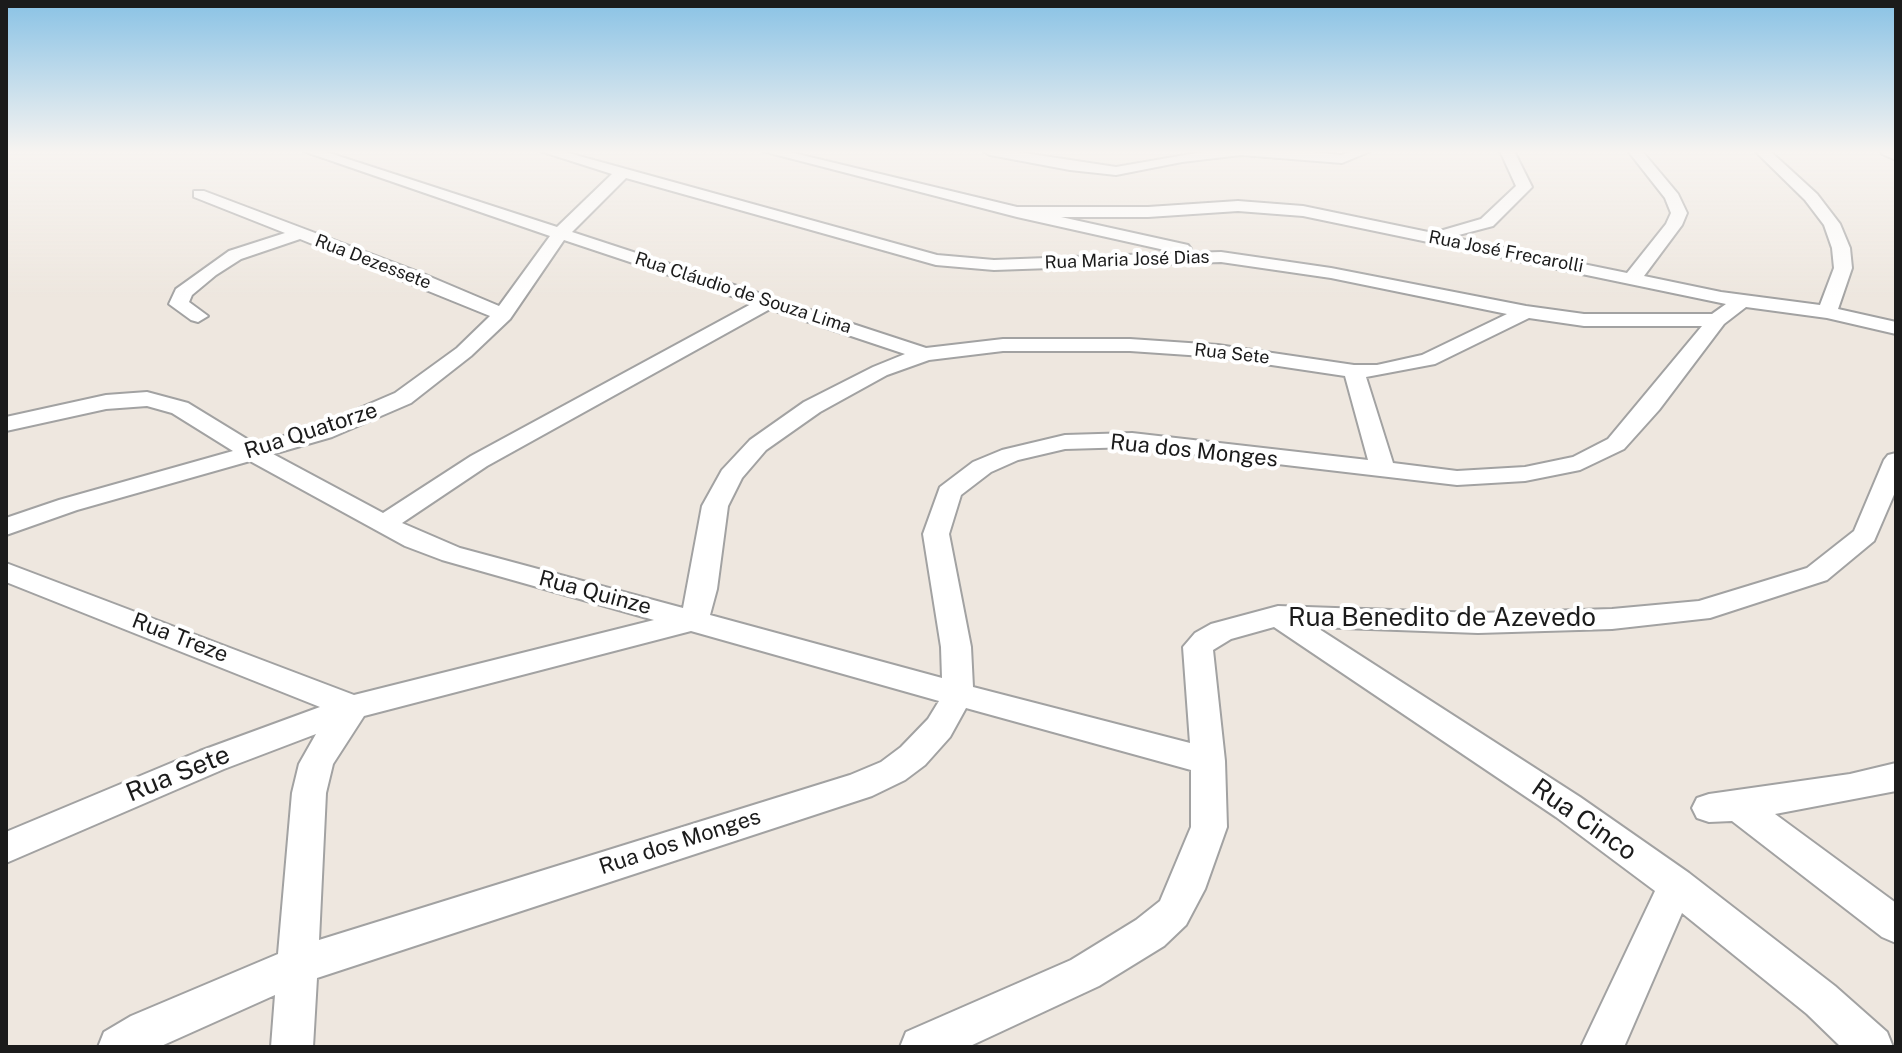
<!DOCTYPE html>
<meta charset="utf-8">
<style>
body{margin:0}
#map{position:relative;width:1902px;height:1053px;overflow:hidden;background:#eee7df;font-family:"Public Sans",sans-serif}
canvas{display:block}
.frame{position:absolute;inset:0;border:8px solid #1b1b1b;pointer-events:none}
</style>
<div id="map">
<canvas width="1902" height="1053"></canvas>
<div class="frame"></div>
</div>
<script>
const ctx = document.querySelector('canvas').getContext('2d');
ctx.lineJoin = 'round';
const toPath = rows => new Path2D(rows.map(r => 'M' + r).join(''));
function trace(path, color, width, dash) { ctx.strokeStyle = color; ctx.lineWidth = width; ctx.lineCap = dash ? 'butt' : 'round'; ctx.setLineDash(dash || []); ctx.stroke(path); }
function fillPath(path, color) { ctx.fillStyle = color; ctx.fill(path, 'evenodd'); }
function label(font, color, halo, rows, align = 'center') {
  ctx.font = font + ' "Public Sans",sans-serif'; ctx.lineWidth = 8; ctx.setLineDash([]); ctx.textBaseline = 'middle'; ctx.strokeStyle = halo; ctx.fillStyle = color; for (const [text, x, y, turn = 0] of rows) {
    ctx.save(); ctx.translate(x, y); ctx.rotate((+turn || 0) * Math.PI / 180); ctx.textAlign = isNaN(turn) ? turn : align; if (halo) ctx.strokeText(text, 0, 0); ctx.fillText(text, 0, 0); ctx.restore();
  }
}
const minor = toPath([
 [303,151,323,151,557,227,612,174,540,151,561,151,937,255,994,260,1178,253,1017,217,762,151,785,151,1017,207,1148,207,1238,201,1303,206,1433,233,1481,219,1516,186,1500,151,1514,151,1532,187,1493,226,1451,237,1627,273,1666,224,1671,213,1665,198,1628,151,1642,151,1678,194,1687,213,1682,225,1644,276,1721,292,1820,305,1834,268,1832,248,1824,225,1805,200,1755,151,1770,151,1817,194,1840,224,1850,248,1852,268,1838,309,1896,322,1896,334,1827,318,1746,307,1724,324,1659,410,1624,449,1580,470,1525,481,1457,485,1132,447,1065,449,1018,460,991,472,961,495,949,534,971,647,973,687,1190,743,1183,647,1195,633,1211,624,1278,606,1478,613,1612,609,1699,601,1807,568,1854,531,1884,460,1888,455,1896,453,1896,490,1874,541,1827,580,1710,618,1612,629,1478,633,1316,627,1580,797,1689,873,1835,986,1887,1032,1893,1047,1841,1047,1807,1014,1682,913,1624,1047,1581,1047,1655,891,1556,817,1274,627,1231,639,1213,650,1225,761,1227,827,1205,889,1186,925,1164,946,1099,986,968,1047,900,1047,906,1032,1071,960,1136,920,1160,901,1191,827,1191,770,966,708,950,737,925,765,905,780,872,796,317,978,313,1047,271,1047,275,995,159,1047,98,1047,104,1032,131,1016,278,954,292,793,299,764,316,734,224,769,6,863,6,832,200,751,320,707,6,582,6,563,354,695,654,620,442,560,405,546,250,461,77,510,6,535,6,518,59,500,233,451,172,413,147,406,106,409,6,431,6,417,106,395,147,392,188,403,255,444,316,427,395,393,457,348,490,316,300,239,241,259,216,275,192,295,189,302,208,316,198,322,191,320,169,304,176,289,229,251,285,233,194,197,194,191,204,191,421,273,499,306,550,236,303,151],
 [626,178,936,265,994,270,1221,262,1331,278,1507,314,1422,355,1377,365,1354,365,1218,345,1130,339,1003,339,926,348,572,232,626,178],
 [1238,211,1303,216,1726,304,1712,314,1584,314,1526,306,1331,268,1221,252,1187,253,1191,249,1188,245,1061,217,1148,217,1238,211],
 [564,240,753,303,471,456,383,513,273,454,332,437,411,403,471,356,510,319,564,240],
 [770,309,905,354,873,367,804,402,750,440,722,470,702,506,683,608,460,548,402,523,487,466,770,309],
 [1529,318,1584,326,1702,326,1608,439,1573,457,1525,467,1457,471,1393,463,1366,377,1435,364,1529,318],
 [1003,351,1130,351,1218,357,1345,376,1368,460,1132,433,1065,435,1002,450,973,462,940,487,923,534,941,647,942,678,710,615,717,589,728,506,742,478,766,450,820,412,887,375,929,360,1003,351],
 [691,631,939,701,928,719,901,747,881,762,850,775,319,940,326,793,333,764,364,716,691,631],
 [983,151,1011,151,1116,167,1208,151,1302,151,1341,155,1352,151,1371,151,1342,163,1241,155,1182,162,1116,175,1070,170,990,155,983,151],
 [1880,151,1896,151,1896,160,1882,154,1880,151],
 [1896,763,1896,791,1775,814,1896,903,1896,943,1882,937,1732,821,1709,822,1697,818,1692,808,1697,798,1709,794,1850,774,1896,763]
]);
trace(minor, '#a2a2a2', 4);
fillPath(minor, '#fff');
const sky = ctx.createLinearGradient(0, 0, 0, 298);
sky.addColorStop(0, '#89c2e5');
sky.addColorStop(0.51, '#f7f4f1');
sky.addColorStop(1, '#f7f4f100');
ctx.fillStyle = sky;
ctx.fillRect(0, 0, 1902, 298);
label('18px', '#1b1b1b', '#fff', [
 ["Rua José Frecarolli",1506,252,11],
 ["Rua Maria José Dias",1127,260,-2],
 ["Rua Dezessete",373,262,21],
 ["Rua Cláudio de Souza Lima",743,293,18],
 ["Rua Sete",1232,354,6]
]);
label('22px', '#1b1b1b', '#fff', [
 ["Rua Quatorze",311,431,-18],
 ["Rua dos Monges",1194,451,6],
 ["Rua Quinze",595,593,15],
 ["Rua Treze",180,638,21],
 ["Rua dos Monges",680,842,-18]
]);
label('26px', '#1b1b1b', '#fff', [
 ["Rua Benedito de Azevedo",1442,618],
 ["Rua Sete",178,774,-22],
 ["Rua Cinco",1584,820,35]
]);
</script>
